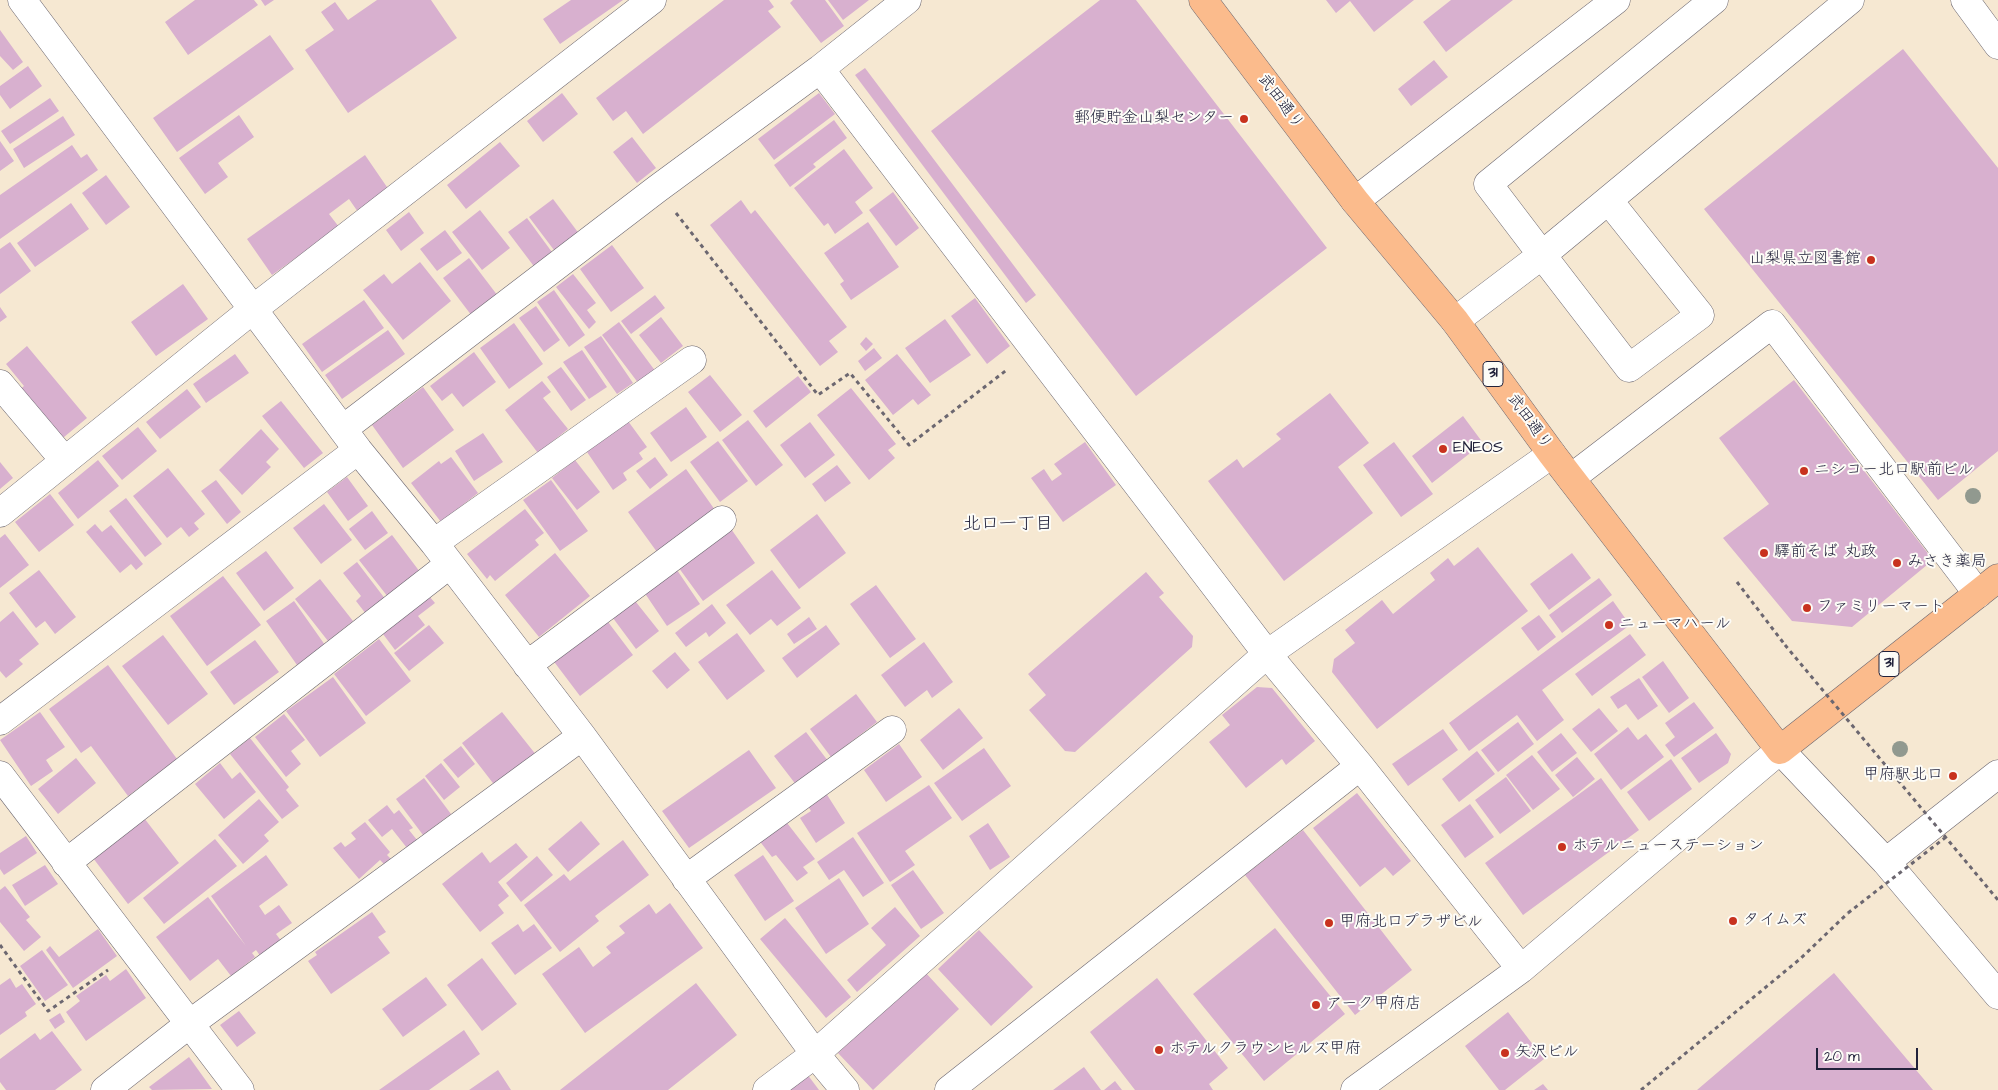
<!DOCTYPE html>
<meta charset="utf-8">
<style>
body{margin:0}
#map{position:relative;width:1998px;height:1090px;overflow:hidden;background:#f6e8d2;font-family:"Architects Daughter",sans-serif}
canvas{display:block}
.scale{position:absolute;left:1816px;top:1048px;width:102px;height:22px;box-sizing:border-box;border:2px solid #22223b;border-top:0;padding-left:6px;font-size:15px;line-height:18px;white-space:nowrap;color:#22223b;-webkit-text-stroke:4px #fdfcf7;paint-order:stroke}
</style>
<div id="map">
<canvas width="1998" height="1090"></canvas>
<div class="scale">20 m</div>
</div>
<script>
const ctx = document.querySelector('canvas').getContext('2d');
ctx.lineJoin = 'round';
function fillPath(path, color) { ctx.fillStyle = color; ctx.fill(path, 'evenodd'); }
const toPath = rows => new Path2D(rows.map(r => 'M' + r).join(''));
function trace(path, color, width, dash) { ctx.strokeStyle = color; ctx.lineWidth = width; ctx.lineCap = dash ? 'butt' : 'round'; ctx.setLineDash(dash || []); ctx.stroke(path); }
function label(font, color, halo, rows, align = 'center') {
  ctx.font = font + ' "Architects Daughter","Klee One",sans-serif'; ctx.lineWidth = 4; ctx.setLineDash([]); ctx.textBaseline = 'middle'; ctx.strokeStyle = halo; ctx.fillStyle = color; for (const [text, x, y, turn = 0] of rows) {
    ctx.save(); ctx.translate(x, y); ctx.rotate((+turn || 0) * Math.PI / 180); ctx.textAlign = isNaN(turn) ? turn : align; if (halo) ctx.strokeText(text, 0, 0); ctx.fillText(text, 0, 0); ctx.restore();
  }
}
fillPath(toPath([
 [195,0,254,0,258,5,188,55,165,22],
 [261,0,274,0,265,6],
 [377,0,431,0,457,38,348,113,305,50,334,30,321,12,335,2,348,20],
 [571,0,623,0,560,44,543,19],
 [724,0,769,0,774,7,768,11,781,27,643,134,626,111,613,121,596,98],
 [793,0,825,0,844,26,821,43,790,3],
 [828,0,869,0,843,20],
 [1100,0,1136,0,1327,248,1136,396,931,131],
 [1326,0,1414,0,1374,32,1350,1,1336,13],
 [1451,0,1513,0,1446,52,1423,22],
 [0,30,23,62,13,70,0,56],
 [270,35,294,69,177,152,153,118],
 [1903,49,1998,168,1998,451,1938,500,1704,209],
 [1434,60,1448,77,1411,106,1398,89],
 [28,66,42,86,10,109,0,95,0,86],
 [865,68,1036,295,1026,303,855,75],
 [562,93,578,114,543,142,527,121],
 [819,93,835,114,774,160,758,139],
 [50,98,59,111,10,144,1,131],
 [239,115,254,137,218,163,228,177,205,194,179,158],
 [63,116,75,135,24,168,13,149],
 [834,120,847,138,813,164,816,167,790,187,774,165],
 [632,137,656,168,637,183,613,152],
 [0,141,14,161,0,171],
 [500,142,520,166,466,209,447,185],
 [72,145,81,158,87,154,98,170,0,239,0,195],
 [844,149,873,188,855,202,863,213,835,234,828,223,824,226,794,188],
 [365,155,389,190,358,212,349,199,329,214,339,227,272,275,247,239],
 [106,175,130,207,106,225,82,193],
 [893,192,919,228,896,246,869,210],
 [553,199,583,239,560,258,529,217],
 [741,200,751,214,755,210,847,327,829,341,838,352,820,366,710,225],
 [71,203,89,229,35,267,17,243],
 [480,210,510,248,482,270,452,232],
 [409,212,424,233,401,251,386,230],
 [527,218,557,259,539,273,508,232],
 [868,222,899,267,851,300,840,284,844,281,824,253],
 [445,230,462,253,437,271,420,249],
 [10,242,31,271,0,294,0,249],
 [612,245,644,288,611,312,580,269],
 [469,258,501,300,475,320,443,278],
 [420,262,451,301,403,340,363,290,384,274,392,284],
 [573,274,596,303,587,310,596,322,589,329,556,287],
 [183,284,208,319,156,356,131,322],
 [554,290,585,335,569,347,537,302],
 [655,295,665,308,631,334,621,321],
 [975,298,1010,346,987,364,951,316],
 [364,300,384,328,322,372,302,344],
 [536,306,560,340,544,352,519,318],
 [0,307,7,317,0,322],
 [661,317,683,346,661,363,639,335],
 [945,319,971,355,930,383,905,348],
 [619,322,656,372,639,384,602,335],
 [514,323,543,364,509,389,480,348],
 [388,330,405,354,342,399,325,375],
 [601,336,633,383,617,394,584,347],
 [866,337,873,344,866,351,860,344],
 [27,346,87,418,58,442,17,392,24,386,6,364],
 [874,348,882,358,865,371,858,361],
 [582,350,607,387,589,399,563,362],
 [474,352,496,382,463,407,452,393,442,401,430,386],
 [235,354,249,373,206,403,193,384],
 [897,354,931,395,918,405,913,399,893,415,865,380],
 [561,367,586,400,571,411,547,377],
 [710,375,742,415,720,432,688,392],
 [798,376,811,392,766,428,753,411],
 [1794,380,1933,560,1852,627,1792,621,1723,538,1769,504,1719,438],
 [542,381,551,392,543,398,568,429,538,453,505,410],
 [423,387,454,430,403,468,372,425],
 [851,388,896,444,888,450,895,458,869,480,817,415],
 [187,389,201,407,160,439,146,422],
 [1330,393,1369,443,1338,467,1373,513,1284,581,1208,481,1237,459,1243,468,1281,439,1276,434],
 [281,401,323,453,304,468,262,416],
 [686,407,707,437,671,462,650,433],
 [1463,416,1483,443,1432,483,1412,456],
 [748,420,783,465,756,486,722,440],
 [628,421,647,447,639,453,643,459,623,473,627,480,613,490,587,452],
 [810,422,835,455,805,478,780,445],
 [138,427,157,451,122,480,102,456],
 [261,429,279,449,266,462,271,467,242,495,219,470],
 [483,433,503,462,474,481,455,451],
 [718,441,748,481,720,502,690,462],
 [1085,442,1116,485,1063,522,1031,478,1044,469,1052,481,1062,474,1054,464],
 [1394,442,1433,494,1401,517,1363,465],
 [451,457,478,493,441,522,411,483,439,461,441,464],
 [655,457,668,475,650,489,636,471],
 [98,460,119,486,78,519,58,493],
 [575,460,600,492,577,510,552,478],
 [0,462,13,478,0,489],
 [837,465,851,483,825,502,812,484],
 [168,468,205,514,194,523,199,529,189,537,181,527,167,538,133,496],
 [686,469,715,510,657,552,628,512],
 [347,477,368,506,348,521,327,492],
 [216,480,241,512,227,524,201,491],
 [551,480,588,531,560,551,523,500],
 [50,494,74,525,39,552,15,522],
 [126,498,162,544,145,557,109,511],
 [324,504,352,540,321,564,293,528],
 [525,509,544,533,535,540,539,545,495,581,490,575,487,579,467,554],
 [372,511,388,533,365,550,349,529],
 [817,514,846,553,799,589,770,550],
 [95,524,102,532,111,525,143,564,136,570,131,564,120,573,86,532],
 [729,526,755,563,703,601,676,564],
 [5,534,29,565,0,588,0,538],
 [392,535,420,572,388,597,359,560],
 [1478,547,1528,611,1377,729,1332,672,1334,659,1355,643,1345,630,1382,600,1393,614,1435,580,1430,573,1448,558,1454,566],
 [266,551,294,588,264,611,236,573],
 [555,553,590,596,539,637,505,595],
 [1572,553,1591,578,1549,610,1530,584],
 [357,562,386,600,366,614,356,601,361,596,343,573],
 [39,570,76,617,55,634,45,621,36,628,9,593],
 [677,570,700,604,667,626,644,592],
 [772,570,801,608,777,626,771,619,750,635,726,605],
 [1146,572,1164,593,1159,597,1193,636,1192,647,1075,752,1065,751,1029,710,1046,695,1028,674],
 [223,576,261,625,207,666,170,616],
 [1599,578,1612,595,1562,633,1549,615],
 [320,579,353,621,328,641,295,599],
 [876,585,916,639,890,658,850,604],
 [429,596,435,603,418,616,425,625,395,650,383,634],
 [632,597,659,631,636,649,610,614],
 [294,601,325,645,297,665,266,621],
 [1613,601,1630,625,1542,690,1564,720,1537,741,1517,715,1469,751,1449,723],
 [712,604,726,623,709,637,706,632,686,647,675,633],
 [13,611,39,644,19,660,23,664,6,678,0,671,0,622],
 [1539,615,1556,637,1538,651,1521,628],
 [809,617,817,629,794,644,787,634],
 [605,618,633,655,580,696,552,659],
 [429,625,444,643,409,671,394,653],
 [826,625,840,644,797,678,782,658],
 [737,633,765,671,727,700,698,662],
 [1630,634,1646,655,1592,696,1575,674],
 [163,635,208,694,168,725,122,666],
 [379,639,411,681,366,716,334,674],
 [255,640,279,672,234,705,210,672],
 [924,642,953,682,932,698,927,690,905,707,881,675],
 [675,652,690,670,667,689,652,671],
 [1663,661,1689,698,1669,713,1642,677],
 [108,665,177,759,128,796,91,746,81,753,49,709],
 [333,677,366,723,320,757,286,711],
 [1639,678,1658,706,1638,720,1626,704,1618,709,1610,697],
 [1257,687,1272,688,1315,741,1286,765,1282,759,1246,788,1209,742,1230,725,1222,715],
 [856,694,877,722,831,757,810,729],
 [1694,702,1714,728,1674,757,1665,745,1675,737,1665,723],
 [959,708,983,738,943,770,920,740],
 [1599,708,1618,731,1591,752,1572,729],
 [40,712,65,747,46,760,53,771,31,786,0,740],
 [502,712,537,756,496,787,462,743],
 [284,714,305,740,291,751,301,764,286,777,255,737],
 [1518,722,1534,744,1498,772,1481,750],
 [1628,727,1638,740,1646,734,1664,757,1621,790,1594,754],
 [1443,729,1458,750,1408,786,1392,764],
 [806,732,828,761,797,786,774,756],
 [1561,733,1577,753,1552,772,1537,752],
 [1716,733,1731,754,1728,763,1699,783,1681,758],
 [250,738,289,787,286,790,299,806,282,819,230,754],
 [899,744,922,777,886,802,864,770],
 [461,746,475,764,458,778,443,760],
 [984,748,1011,786,962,821,934,783],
 [749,750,776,788,689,848,662,811],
 [1477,751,1495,774,1459,802,1442,779],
 [1532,755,1560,789,1533,810,1506,775],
 [1577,757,1595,779,1573,797,1555,775],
 [76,758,96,783,58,814,38,789],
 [1671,759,1692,789,1649,821,1627,792],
 [220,763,232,779,240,772,256,792,224,819,195,784],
 [441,763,460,787,444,800,425,776],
 [1506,777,1531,811,1500,834,1475,800],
 [424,778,451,814,423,835,396,799],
 [1601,778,1639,830,1523,915,1485,863],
 [929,785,952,818,905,851,915,865,890,882,857,833],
 [824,790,845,823,816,843,800,818,811,811,806,803],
 [1357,793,1411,861,1393,876,1385,867,1360,887,1313,828],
 [259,799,279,822,264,835,269,841,243,864,218,835],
 [1470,804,1494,837,1465,858,1441,825],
 [387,805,394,814,399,810,413,828,409,830,417,840,407,848,392,829,382,837,368,820],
 [144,818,179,863,128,904,93,858],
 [784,819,815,859,803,867,808,873,797,881,776,855,772,857,758,839],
 [581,821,600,844,568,872,548,849],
 [365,822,390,852,387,855,392,860,385,865,380,860,359,879,333,848,341,842,345,847,356,839,351,833],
 [988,823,1010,857,990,870,969,836],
 [1303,830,1412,970,1355,1015,1245,875],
 [26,836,37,853,4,875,0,869,0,853],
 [853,837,884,883,863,897,844,870,829,880,817,862],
 [215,839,237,866,164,924,143,898],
 [623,840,649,875,595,916,599,921,560,952,524,905,564,874,570,881],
 [516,843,528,857,498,882,509,896,498,905,504,913,480,932,442,884,482,852,490,863],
 [266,855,288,885,259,906,265,915,279,905,292,923,276,934,282,942,261,957,256,950,252,953,255,957,231,976,218,959,190,981,156,937,208,897,246,946,211,896],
 [763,855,794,901,765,921,734,875],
 [537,856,553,875,521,902,506,883],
 [45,865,58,884,25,906,12,885],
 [913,870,944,913,921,929,891,885],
 [839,878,869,924,826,954,795,908],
 [5,886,30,917,26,920,41,937,24,951,0,922,0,890],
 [670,903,703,948,585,1033,542,974,579,947,593,967,611,953,606,947,625,933,619,926,649,904,656,914],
 [895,907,920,936,857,992,847,980,886,945,871,928],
 [372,912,386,932,378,937,390,953,331,994,308,961,317,955,315,952],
 [785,918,851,997,826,1018,760,939],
 [518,924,523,932,534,924,552,948,515,975,491,943],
 [1275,928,1345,1014,1264,1081,1193,994],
 [98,929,117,956,73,988,46,950,50,946,59,957],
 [979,930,1033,987,991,1026,938,969],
 [42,950,68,985,45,1001,20,966],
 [482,958,517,1004,482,1031,447,985],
 [126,969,146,998,86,1041,66,1012,80,1001,76,996,106,975,110,981],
 [925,972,959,1009,873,1090,838,1053],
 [1834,973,1933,1090,1697,1090],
 [426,977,447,1005,403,1037,382,1009],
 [10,978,16,988,22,984,36,1004,25,1012,27,1016,0,1035,0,985],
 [1157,978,1228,1068,1209,1084,1213,1090,1135,1090,1090,1032],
 [696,983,737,1035,668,1090,560,1090],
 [239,1011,256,1033,237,1047,220,1025],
 [1508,1012,1544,1059,1505,1090,1499,1090,1465,1046],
 [60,1013,65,1022,55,1029,49,1020],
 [464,1030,480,1054,429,1090,379,1090],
 [52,1031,82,1070,55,1090,6,1090,0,1082,0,1059,35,1033,40,1040],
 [189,1057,212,1089,152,1090,149,1087],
 [1084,1067,1101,1090,1053,1090],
 [498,1070,511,1090,469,1090],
 [807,1074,819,1090,784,1090],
 [1115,1081,1122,1090,1104,1090],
 [1543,1084,1548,1090,1534,1090]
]), '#d8b0cf');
const minor = toPath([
 [22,0,358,450,434,543,582,736,815,1054,845,1090],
 [1965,0,1998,45],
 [820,69,1267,654,1360,766,1521,969],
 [1355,201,1616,0],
 [1609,201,1700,315,1629,368,1542,255,1850,0],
 [1455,321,1542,255,1488,184,1714,0],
 [0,384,65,461],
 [343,429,657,189,820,69,907,0],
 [1571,478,1772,324,1978,594],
 [0,513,252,310,652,0],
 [434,543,692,360],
 [527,665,722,520],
 [0,721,358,450],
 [0,775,240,1090],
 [1886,862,1998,774],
 [66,863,450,564],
 [686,879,892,730],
 [105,1090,188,1025,582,736],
 [767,1090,815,1054,1267,654,1552,454],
 [949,1090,1360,766],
 [1355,1090,1521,969,1780,750,1886,862,1998,995]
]);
const major = toPath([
 [1203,0,1355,201,1455,321,1552,454,1780,750,1998,578]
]);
trace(minor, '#6c6770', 29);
trace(major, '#6c6770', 29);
trace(toPath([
 [676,213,818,395,850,373,909,445,1008,369],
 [1737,582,1785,645],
 [0,945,48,1011,108,970],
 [1641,1090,1800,959,1848,913]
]), '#6c6770', 3, [4, 4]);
trace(minor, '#fff', 28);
trace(major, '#fbbb8c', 28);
trace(toPath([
 [1785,645,1998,900],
 [1848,913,1946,837]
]), '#6c6770', 3, [4, 4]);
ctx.fillStyle = '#91998f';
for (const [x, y] of [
 [1973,496],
 [1900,749]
]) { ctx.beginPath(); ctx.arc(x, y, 8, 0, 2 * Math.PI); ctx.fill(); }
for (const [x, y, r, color] of [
 [1244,119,5,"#c8321e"],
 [1871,260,5,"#c8321e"],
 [1443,449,5,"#c8321e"],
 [1804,471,5,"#c8321e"],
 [1764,553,5,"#c8321e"],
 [1897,563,5,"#c8321e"],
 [1807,608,5,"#c8321e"],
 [1609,625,5,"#c8321e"],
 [1953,776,5,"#c8321e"],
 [1562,847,5,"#c8321e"],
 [1733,921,5,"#c8321e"],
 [1329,923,5,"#c8321e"],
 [1316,1005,5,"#c8321e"],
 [1159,1050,5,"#c8321e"],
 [1505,1053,5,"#c8321e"]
]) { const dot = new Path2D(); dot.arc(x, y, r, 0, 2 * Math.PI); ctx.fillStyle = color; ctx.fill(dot); trace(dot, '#fdfcf7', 2); }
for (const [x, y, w] of [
 [1493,374,20],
 [1889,664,20]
]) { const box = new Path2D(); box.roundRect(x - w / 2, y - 12.5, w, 25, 4); ctx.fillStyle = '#fdfcf7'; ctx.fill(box); trace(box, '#22223b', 1); }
label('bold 15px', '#22223b', null, [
 ["31",1493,374],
 ["31",1889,664]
]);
label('16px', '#22223b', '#fdfcf7', [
 ["武田通り",1280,102,53],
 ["武田通り",1529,422,54]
]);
label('16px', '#22223b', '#fdfcf7', [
 ["郵便貯金山梨センター",1234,119,"right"],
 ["山梨県立図書館",1861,260,"right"],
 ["ENEOS",1453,449],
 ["ニシコー北口駅前ビル",1814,471],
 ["驛前そば 丸政",1774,553],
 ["みさき薬局",1907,563],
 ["ファミリーマート",1817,608],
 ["ニューマハール",1619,625],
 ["甲府駅北口",1943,776,"right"],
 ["ホテルニューステーション",1572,847],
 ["タイムズ",1743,921],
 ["甲府北口プラザビル",1339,923],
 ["アーク甲府店",1326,1005],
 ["ホテルクラウンヒルズ甲府",1169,1050],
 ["矢沢ビル",1515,1053]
], 'left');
label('18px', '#22223b', '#fdfcf7', [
 ["北口一丁目",1008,525]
]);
</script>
